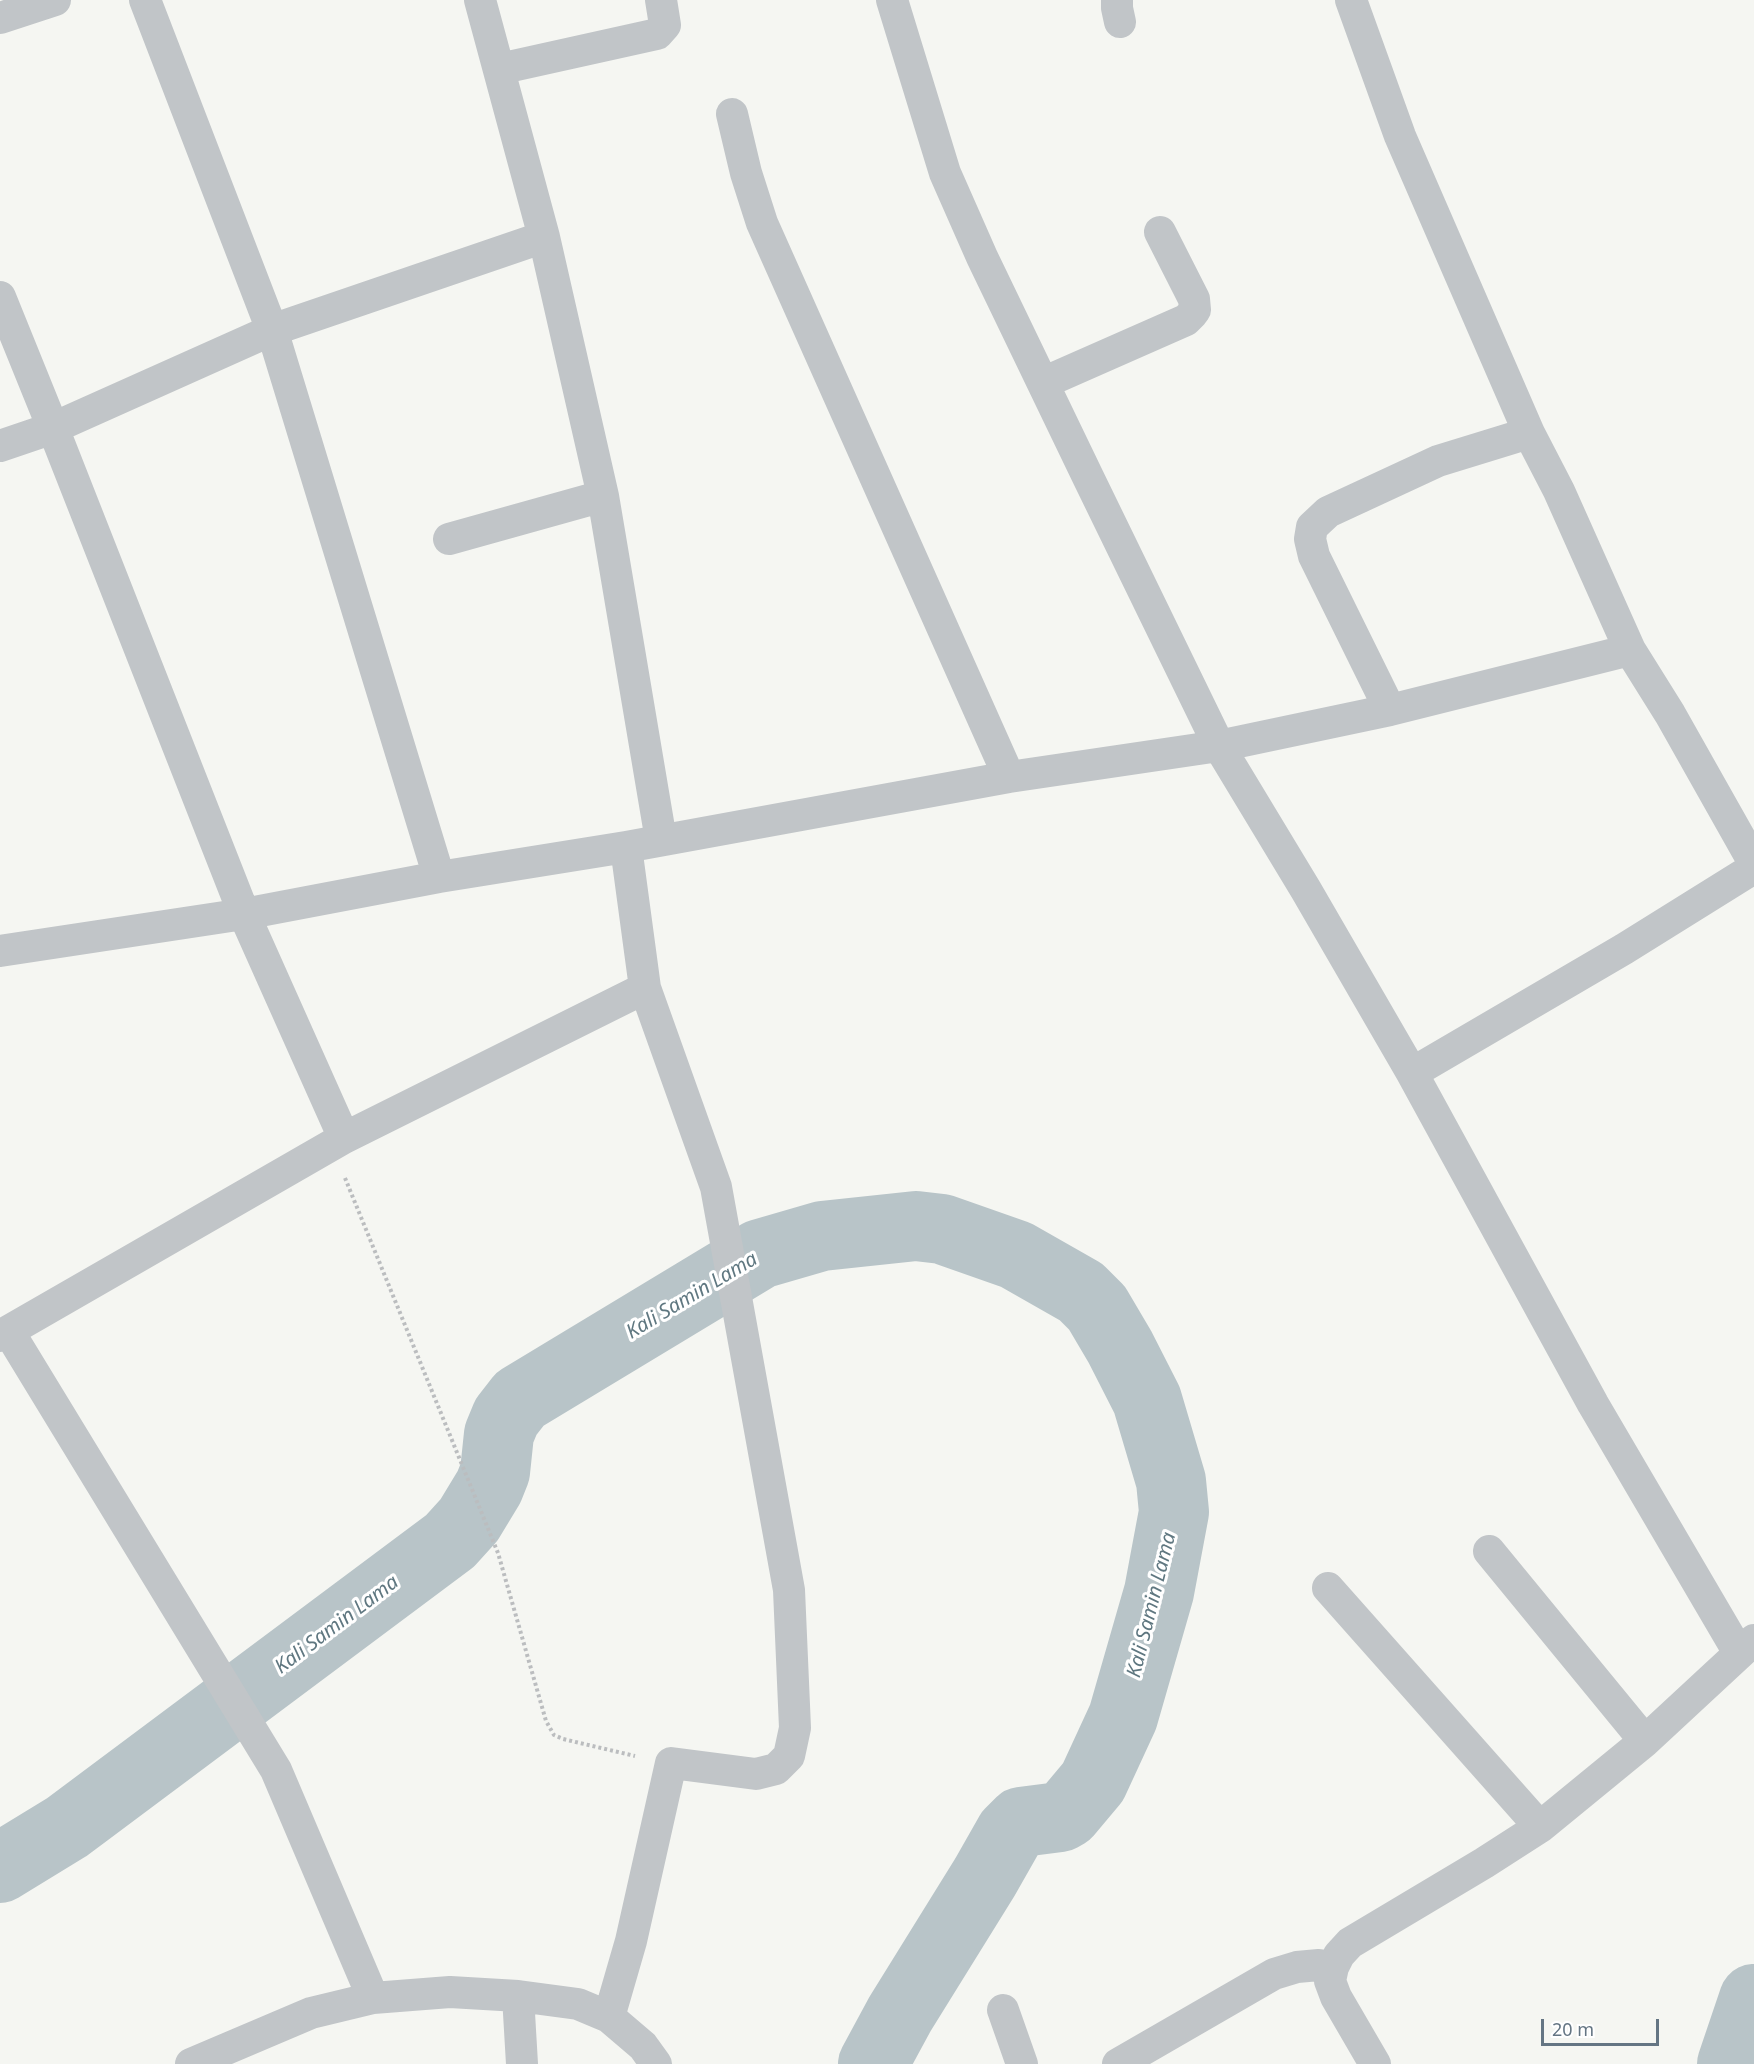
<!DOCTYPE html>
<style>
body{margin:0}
#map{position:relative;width:1754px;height:2064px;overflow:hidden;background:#f5f6f2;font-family:"Noto Sans",sans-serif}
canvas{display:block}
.scale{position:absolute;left:1541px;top:2019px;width:118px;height:27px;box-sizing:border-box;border:3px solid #647583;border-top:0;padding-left:8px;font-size:18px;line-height:21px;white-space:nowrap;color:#647583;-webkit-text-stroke:4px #fff;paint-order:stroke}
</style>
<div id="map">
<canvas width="1754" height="2064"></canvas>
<div class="scale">20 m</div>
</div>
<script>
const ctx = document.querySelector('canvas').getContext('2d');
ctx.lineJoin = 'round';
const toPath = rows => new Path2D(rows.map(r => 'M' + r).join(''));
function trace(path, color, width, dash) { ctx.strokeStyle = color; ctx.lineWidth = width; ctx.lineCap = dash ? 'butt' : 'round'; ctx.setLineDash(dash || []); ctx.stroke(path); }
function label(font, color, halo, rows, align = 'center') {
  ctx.font = font + ' "Noto Sans",sans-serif'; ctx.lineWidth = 6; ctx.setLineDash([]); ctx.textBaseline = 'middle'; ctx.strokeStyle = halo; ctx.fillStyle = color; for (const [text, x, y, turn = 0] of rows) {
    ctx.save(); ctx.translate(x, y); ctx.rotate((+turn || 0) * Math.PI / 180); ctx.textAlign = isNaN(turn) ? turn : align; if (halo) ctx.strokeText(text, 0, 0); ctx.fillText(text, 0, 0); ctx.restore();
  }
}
trace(toPath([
 [0,1868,67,1827,450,1541,469,1520,489,1487,495,1472,499,1434,506,1417,520,1399,760,1254,822,1236,916,1226,942,1229,1016,1255,1081,1292,1097,1308,1120,1347,1147,1400,1171,1481,1174,1512,1159,1592,1123,1717,1093,1782,1067,1813,1060,1817,1021,1822,1010,1833,985,1877,900,2014,873,2064],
 [1732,2064,1754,1999]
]), '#b8c4c8', 70);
trace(toPath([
 [345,1178,498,1553,546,1721,554,1735,563,1739,635,1756]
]), '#bbbdbf', 4, [3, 3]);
trace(toPath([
 [145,0,272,330,439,877],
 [480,0,544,237,603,496,661,840],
 [892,0,945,173,982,257,1088,477,1219,746,1306,890,1412,1073],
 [1117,0,1117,8,1120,22],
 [1351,0,1400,136,1529,433,1559,491,1630,650,1670,714,1754,863],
 [0,18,55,0],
 [499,69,657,34,665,25,661,0],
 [732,114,746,173,762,223,1009,777],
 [0,297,53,428,244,914,344,1138],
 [1043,383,1186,320,1192,314,1195,310,1194,299,1160,232],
 [0,446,53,428,272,330,544,237],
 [449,539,603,496],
 [1390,710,1314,556,1310,539,1312,527,1328,512,1438,461,1529,433],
 [0,951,244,914,439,877,626,847,1009,777,1219,746,1390,710,1630,650],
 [9,1332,276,1770,373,1998],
 [0,1336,344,1138,645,988,626,847],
 [1489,1551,1645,1741],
 [1328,1588,1540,1827],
 [1739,1653,1593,1404,1412,1073,1624,949,1754,868],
 [518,1996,522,2064],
 [1003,2010,1022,2064],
 [609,2017,631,1941,671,1763,756,1774,776,1769,789,1756,795,1728,789,1590,716,1187,645,988],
 [191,2064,311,2013,373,1998,450,1992,518,1996,578,2004,609,2017,643,2046,656,2064],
 [1118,2064,1274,1974,1297,1967,1319,1965,1333,1967],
 [1375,2064,1336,1997,1330,1981,1333,1967,1339,1955,1350,1943,1484,1863,1540,1827,1645,1741,1754,1640]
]), '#c1c5c8', 32);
label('italic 20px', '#5f7780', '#fff', [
 ["Kali Samin Lama",692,1296,-31],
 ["Kali Samin Lama",1152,1605,-76],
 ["Kali Samin Lama",337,1625,-37]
]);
</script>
